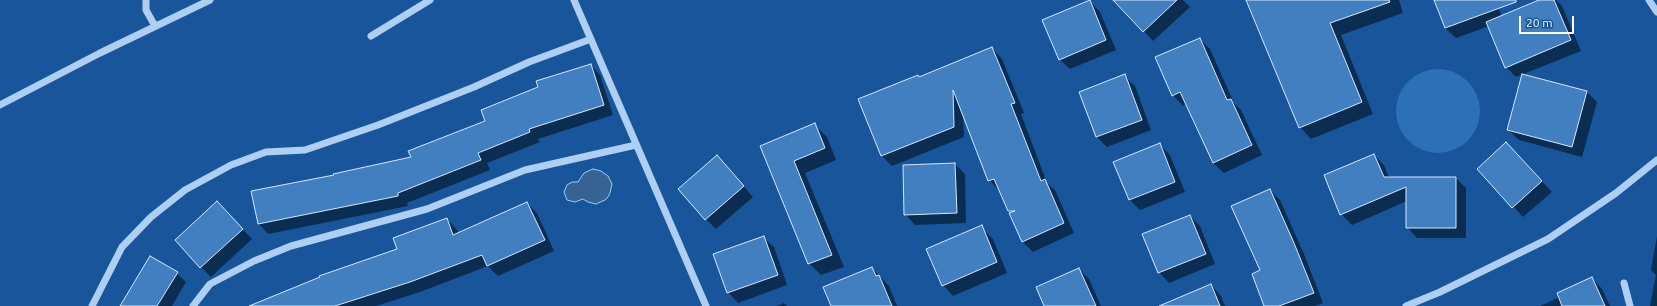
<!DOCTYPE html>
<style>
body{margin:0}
#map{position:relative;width:1657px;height:306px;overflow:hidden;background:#18559b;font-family:Ubuntu,sans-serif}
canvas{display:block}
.scale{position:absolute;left:1519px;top:16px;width:55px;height:18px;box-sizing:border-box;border:2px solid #fff;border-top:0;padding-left:5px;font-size:12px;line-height:14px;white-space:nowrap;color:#fff;-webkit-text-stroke:3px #18559b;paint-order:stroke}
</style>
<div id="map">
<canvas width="1657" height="306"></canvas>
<div class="scale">20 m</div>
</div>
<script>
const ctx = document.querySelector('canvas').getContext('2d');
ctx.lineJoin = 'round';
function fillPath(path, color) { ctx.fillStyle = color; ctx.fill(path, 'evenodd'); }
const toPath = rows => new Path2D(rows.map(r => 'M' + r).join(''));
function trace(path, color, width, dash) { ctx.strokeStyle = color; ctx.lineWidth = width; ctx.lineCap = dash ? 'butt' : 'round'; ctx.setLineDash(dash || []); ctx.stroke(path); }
fillPath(toPath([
 '1396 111a42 42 0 1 1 84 0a42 42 0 1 1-84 0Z'
]), '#2c70b8');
const water = toPath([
 [593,169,601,171,608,176,612,184,610,193,608,197,605,200,596,204,588,202,583,199,575,202,567,200,564,192,567,185,572,182,578,182,584,173,593,169]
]);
fillPath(water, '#366294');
trace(water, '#a1caf4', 1);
fillPath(toPath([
 [1116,0,1183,0,1190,7,1153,41],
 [1247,0,1399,0,1403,13,1341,35,1373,114,1311,139,1300,127],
 [1435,0,1496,0,1502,17,1542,0,1556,0,1562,6,1581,51,1516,77,1506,67,1489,26,1456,38,1445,28],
 [1090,1,1100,12,1116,50,1070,69,1059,59],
 [1200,39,1210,49,1234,103,1241,110,1262,155,1224,173,1213,163,1186,104,1183,106,1173,95],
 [992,48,1002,59,1024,113,1021,114,1047,183,1055,190,1074,233,1033,252,1023,242,1011,214,1012,213,1009,211,1000,191,989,180,963,115,964,137,892,166,882,156,920,78],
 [591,65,600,75,613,115,538,139,540,142,487,163,490,170,407,203,408,206,268,234,259,224,335,176,412,158,487,122,539,87],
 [1124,75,1135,86,1151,130,1107,147,1097,137],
 [1587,92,1597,102,1582,157,1519,140,1508,130],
 [814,124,827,137,836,160,805,173,844,267,821,275,809,263,761,146],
 [1160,145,1170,155,1185,192,1140,210,1130,200],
 [1516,153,1552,192,1523,217,1478,169],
 [1374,155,1384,165,1389,178,1456,178,1466,188,1466,238,1417,238,1407,227,1407,201,1352,225,1341,214],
 [955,164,965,174,966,223,915,225,905,214],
 [727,167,753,197,716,229,706,219],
 [1270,190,1280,200,1304,254,1323,303,1315,306,1265,306,1261,271],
 [527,203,537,213,554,251,498,276,488,266,420,292,376,306,250,306,399,250,447,219,457,230,459,234],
 [227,213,252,239,211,277,201,267],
 [1190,216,1200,226,1215,264,1169,283,1159,272],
 [982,228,993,239,1007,273,953,296,943,285],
 [1657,236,1657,306,1650,306,1656,275,1651,270],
 [763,237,774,247,787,285,738,303,728,292],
 [872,268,889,286,897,306,832,306],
 [1079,269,1089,279,1101,306,1045,306],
 [177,273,186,282,172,306,121,306],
 [1592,278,1602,289,1610,306,1540,306,1560,297],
 [1211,285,1221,296,1225,306,1162,306],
 [784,303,787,306,777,306]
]), '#0007');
const building = toPath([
 [1090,0,1106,40,1059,60,1042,20,1090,0],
 [1113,0,1177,0,1143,32,1113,0],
 [1246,0,1389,0,1390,2,1330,23,1362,102,1299,128,1246,0],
 [1434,0,1516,0,1516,2,1445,28,1434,0],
 [1539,0,1554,0,1571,40,1505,68,1486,22,1539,0],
 [1200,38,1227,100,1231,99,1252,145,1213,163,1180,92,1172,96,1155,57,1200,38],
 [992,47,1015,103,1011,104,1041,181,1045,179,1064,223,1022,242,1009,213,1015,211,1008,211,994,179,988,181,953,90,954,127,881,156,858,99,918,75,919,77,992,47],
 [591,64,604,105,529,129,530,132,478,153,481,160,398,193,398,196,258,224,251,191,334,175,333,174,411,157,408,151,485,121,481,110,538,87,536,81,591,64],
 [1125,74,1142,120,1096,137,1079,92,1125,74],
 [1522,74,1587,91,1572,147,1507,130,1522,74],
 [815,123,825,148,794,161,832,255,808,264,760,146,815,123],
 [1506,142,1542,181,1512,208,1477,169,1506,142],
 [1160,143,1175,182,1129,200,1113,162,1160,143],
 [1374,154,1384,177,1456,177,1456,228,1406,228,1406,187,1340,215,1324,175,1374,154],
 [717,155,744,186,705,220,678,189,717,155],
 [955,163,957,213,904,215,903,165,955,163],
 [1270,189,1294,243,1314,293,1279,306,1264,306,1252,274,1260,270,1231,206,1270,189],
 [217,201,243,229,200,268,175,240,217,201],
 [527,202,545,240,487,266,482,255,410,282,335,306,249,306,320,277,319,276,397,249,393,238,447,218,453,235,527,202],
 [1190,215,1206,254,1158,273,1142,234,1190,215],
 [982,225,997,262,942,286,926,249,982,225],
 [764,236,778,275,727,293,713,254,764,236],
 [150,256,178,272,157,306,120,306,150,256],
 [872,267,876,276,879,275,892,306,831,306,823,287,872,267],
 [1079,268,1096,306,1044,306,1036,287,1079,268],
 [1592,277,1605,306,1562,306,1557,293,1592,277],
 [1211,284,1220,306,1159,306,1211,284]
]);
fillPath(building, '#417fc1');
trace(building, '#d6e8fc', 1);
trace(toPath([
 [146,0,146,10,155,26],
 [574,0,706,306],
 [1649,0,1657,12],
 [371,36,430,0],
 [0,105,100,53,210,0],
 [1624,283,1630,306],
 [92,306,122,247,151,217,185,190,231,165,266,152,305,150,378,125,474,87,529,62,591,39],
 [193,306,210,284,254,261,291,246,427,209,525,170,636,145],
 [1406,306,1440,292,1548,239,1616,193,1657,160]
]), '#afcff2', 7);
</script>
